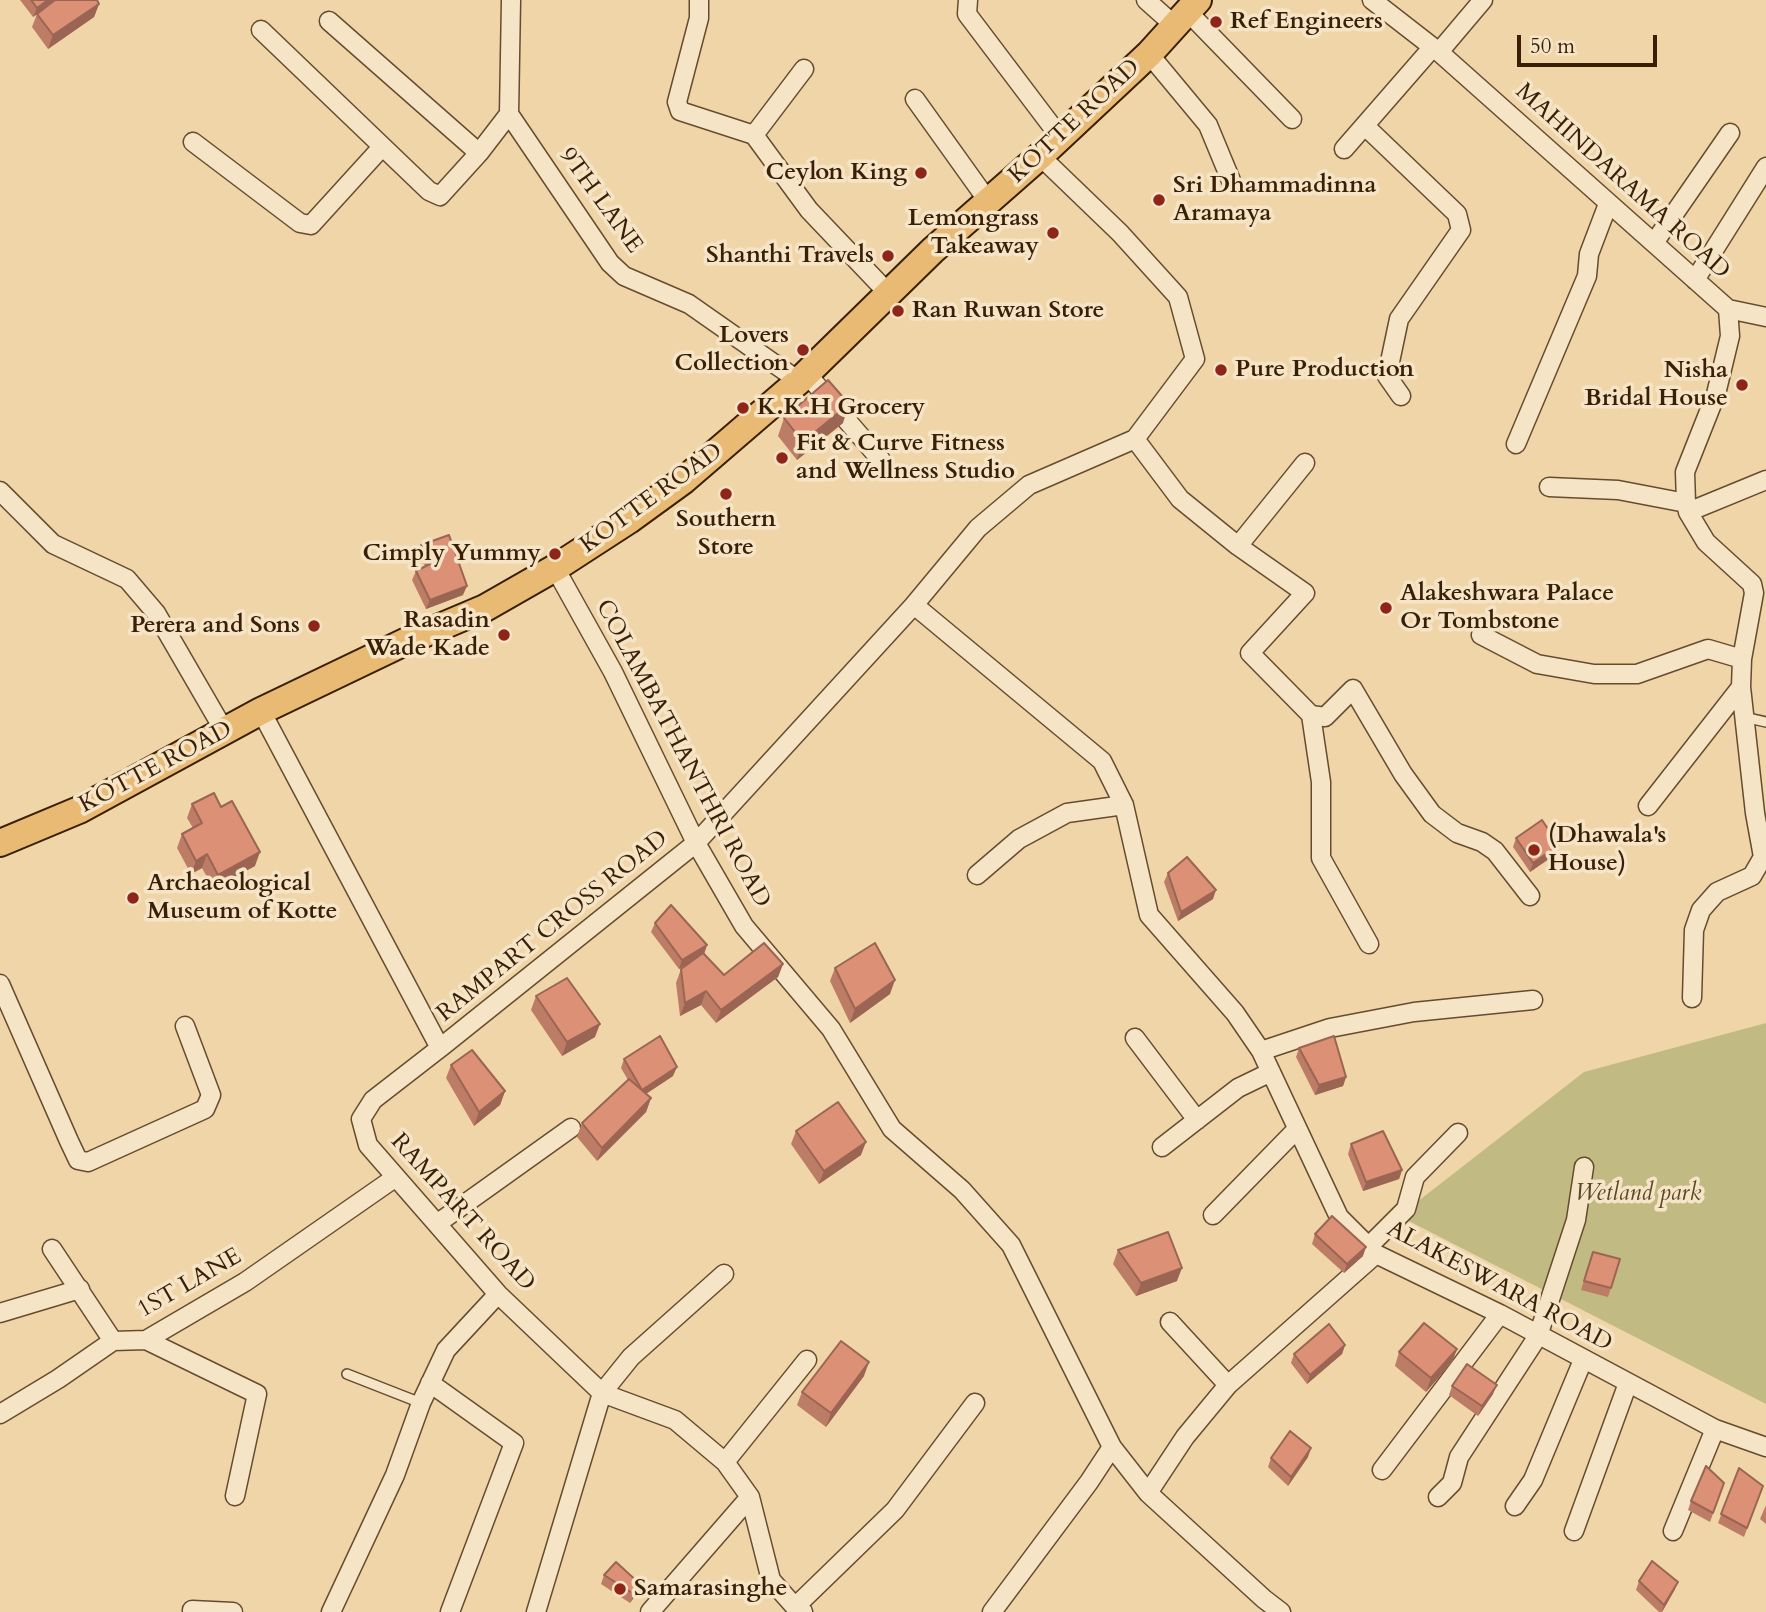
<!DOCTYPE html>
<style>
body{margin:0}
#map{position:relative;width:1766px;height:1612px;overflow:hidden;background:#efd5a8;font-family:Cardo,serif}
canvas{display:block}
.scale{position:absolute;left:1517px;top:35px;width:140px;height:32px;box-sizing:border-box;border:4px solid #391f06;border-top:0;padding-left:9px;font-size:21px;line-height:24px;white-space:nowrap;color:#391f06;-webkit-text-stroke:5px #f5e4c6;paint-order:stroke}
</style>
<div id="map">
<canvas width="1766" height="1612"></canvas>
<div class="scale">50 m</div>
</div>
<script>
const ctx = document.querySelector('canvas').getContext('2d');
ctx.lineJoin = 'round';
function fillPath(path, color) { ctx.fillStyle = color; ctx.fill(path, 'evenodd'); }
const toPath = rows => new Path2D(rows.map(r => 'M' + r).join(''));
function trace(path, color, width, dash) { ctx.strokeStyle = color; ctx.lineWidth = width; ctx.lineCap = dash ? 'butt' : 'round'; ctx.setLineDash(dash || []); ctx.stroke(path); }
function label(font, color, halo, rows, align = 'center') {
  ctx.font = font + ' Cardo,serif'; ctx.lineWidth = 7; ctx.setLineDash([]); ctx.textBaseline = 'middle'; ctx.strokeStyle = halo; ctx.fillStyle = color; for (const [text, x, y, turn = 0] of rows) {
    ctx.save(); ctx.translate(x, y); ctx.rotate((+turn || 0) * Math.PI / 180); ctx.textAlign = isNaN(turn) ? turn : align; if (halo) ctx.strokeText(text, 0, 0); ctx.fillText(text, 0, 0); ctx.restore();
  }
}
fillPath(toPath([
 [1766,1023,1766,1404,1399,1216,1584,1072]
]), '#c1bb83');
const service = toPath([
 [1744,717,1766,722],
 [347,1374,421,1403]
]);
const minor = toPath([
 [511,0,509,114,610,263,624,276,689,304,799,381],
 [699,0,699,18,677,102,680,111,754,135,809,210,888,293],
 [968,0,967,14,1060,137],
 [1146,0,1174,25],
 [1372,0,1439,52,1728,309,1730,336,1716,394,1685,472,1686,503,1688,512,1706,542,1752,584,1754,593,1742,659,1741,687,1755,813,1763,857,1752,876,1717,892,1701,910,1694,930,1692,998],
 [1187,11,1292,119],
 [329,21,479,153],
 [261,30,429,191,440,196,479,153,509,114],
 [1439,52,1483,0],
 [1149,54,1208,125,1232,183],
 [915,99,988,201],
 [1365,126,1457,214,1461,230,1399,319,1387,376,1401,396],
 [754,135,804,69],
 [193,142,300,223,311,225,382,147],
 [1344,149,1432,48],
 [1654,243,1730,133],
 [1695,280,1766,167],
 [1728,309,1766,317],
 [806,373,881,460],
 [1135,439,1180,499,1238,546,1305,593,1250,653,1311,715,1321,782,1321,858,1369,944],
 [1516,444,1587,276,1589,254,1608,204],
 [1549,487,1618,490,1686,503],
 [0,491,53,544,127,579,156,613,225,732],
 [1688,512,1766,480],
 [1238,546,1305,463],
 [555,568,613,672,696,843,744,926,831,1029,892,1129,962,1190,1011,1245,1112,1447,1148,1493,1264,1599,1281,1612],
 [914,605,1102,761,1124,805,1149,915,1235,1013,1261,1051,1339,1217,1376,1254,1500,1314,1715,1429,1766,1447],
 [1481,635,1537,664,1594,674,1637,674,1708,649,1742,659],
 [261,711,440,1048,373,1100,361,1119,368,1145,498,1294,602,1393,675,1420,725,1462,750,1497,771,1580,795,1607,803,1612],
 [1311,715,1325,717,1353,689,1403,774,1432,814,1457,833,1482,842,1495,851,1530,896],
 [1648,806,1741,687],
 [977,875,1019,839,1067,813,1124,805],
 [0,984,69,1141,78,1160,88,1162,205,1109,211,1095,185,1026],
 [1135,1038,1197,1120],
 [440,1048,696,843,914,605,978,528,1029,485,1135,439,1195,359,1178,297,1120,233,1040,156],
 [1261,1051,1330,1028,1414,1012,1533,1000],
 [1162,1147,1238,1088,1271,1072],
 [1213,1215,1297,1129],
 [438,1223,571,1128],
 [1369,1246,1406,1209,1415,1177,1458,1133],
 [52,1249,113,1341],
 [0,1313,80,1289],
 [1170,1322,1228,1385],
 [146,1340,257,1394,235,1496],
 [430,1383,514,1443,450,1612],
 [0,1414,58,1379,113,1341,146,1340,245,1282,396,1177],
 [725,1462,807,1360],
 [1382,1470,1500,1314],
 [1148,1493,1185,1437,1228,1385,1376,1254],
 [1438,1497,1452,1483,1459,1457,1538,1336,1576,1220,1584,1167],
 [1515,1506,1533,1480,1583,1360],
 [1574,1531,1628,1383],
 [1673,1531,1715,1429],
 [795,1607,895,1510,975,1403],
 [192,1610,233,1612],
 [331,1612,395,1475,421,1403,446,1350,498,1294],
 [536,1612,602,1393,631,1357,724,1274],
 [650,1612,750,1497],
 [992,1612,1089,1482,1112,1447]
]);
const primary = toPath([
 [0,843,79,810,261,711,407,641,485,608,555,568,629,520,684,480,799,381,933,250,1040,156,1149,54,1198,0]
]);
trace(service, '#664c2e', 12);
trace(minor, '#664c2e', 21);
trace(primary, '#391f06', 30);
trace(service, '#f5e4c6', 9);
trace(minor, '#f5e4c6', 18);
trace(primary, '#e8ba74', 26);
fillPath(toPath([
 [20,0,97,0,99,4,94,17,48,49,32,27,37,14,33,17],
 [784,418,843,423,797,460,778,436],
 [421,545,463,595,426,609,412,580,416,571,425,566,418,554],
 [192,804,255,866,213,888,202,868,191,874,177,848,182,834,193,828,187,818],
 [1516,838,1559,845,1556,854,1530,872,1513,847],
 [1168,873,1213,899,1178,921,1164,882],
 [655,923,707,945,704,954,724,975,783,964,778,977,716,1023,701,1005,680,1016,676,983,681,969,694,960,679,969,651,932],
 [835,968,890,994,850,1023,830,981],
 [536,996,595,1037,562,1056,531,1010],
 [1299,1048,1346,1077,1343,1086,1315,1095,1296,1057],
 [624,1059,673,1076,646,1094,651,1098,646,1112,597,1161,577,1137,582,1123,628,1080,621,1068],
 [451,1065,505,1091,500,1105,474,1126,446,1078],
 [796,1131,861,1155,819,1184,791,1144],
 [1351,1144,1402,1170,1399,1179,1363,1191,1348,1154],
 [1315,1234,1363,1256,1344,1273,1312,1244],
 [1118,1250,1177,1281,1136,1296,1113,1264],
 [1593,1252,1620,1259,1608,1297,1581,1290],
 [1345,1345,1342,1354,1307,1384,1291,1363,1294,1354],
 [1457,1349,1452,1362,1426,1392,1395,1366,1399,1352],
 [864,1376,826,1427,797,1405,802,1392],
 [1452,1386,1493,1394,1478,1416,1449,1395],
 [1308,1457,1288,1486,1268,1467,1271,1458],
 [1739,1468,1763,1486,1744,1537,1718,1523],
 [1724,1483,1710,1522,1688,1510,1691,1501],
 [1766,1505,1766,1524,1760,1519],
 [604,1575,640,1584,637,1593,630,1603,601,1584],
 [1639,1581,1678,1582,1674,1591,1662,1612,1659,1612,1636,1590]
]), '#bd7c65');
fillPath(toPath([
 [48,0,57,0,33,17,37,8],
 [99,4,94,17,48,49,53,35],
 [849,404,843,423,797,460,803,442],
 [467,586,463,595,426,609,430,600],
 [1559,845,1556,854,1530,872,1533,863],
 [260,852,255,866,213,888,218,875],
 [207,854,202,868,191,874,196,861],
 [1216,890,1213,899,1178,921,1181,912],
 [707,945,704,954,679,969,682,960],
 [783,964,778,977,716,1023,721,1010],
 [895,980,890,994,850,1023,855,1009],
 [706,991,701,1005,680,1016,685,1003],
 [600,1024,595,1037,562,1056,567,1042],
 [677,1067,673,1076,638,1099,642,1090],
 [1346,1077,1343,1086,1315,1095,1319,1085],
 [505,1091,500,1105,474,1126,479,1112],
 [651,1098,646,1112,597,1161,602,1148],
 [866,1142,861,1155,819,1184,824,1171],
 [1402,1170,1399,1179,1363,1191,1366,1182],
 [1366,1247,1363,1256,1344,1273,1347,1264],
 [1182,1268,1177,1281,1136,1296,1141,1283],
 [1345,1345,1342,1354,1307,1384,1310,1375],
 [1457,1349,1452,1362,1426,1392,1431,1378],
 [869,1362,864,1376,826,1427,831,1413],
 [1497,1385,1493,1394,1478,1416,1482,1406],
 [1311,1448,1308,1457,1288,1486,1291,1477],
 [1678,1582,1674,1591,1662,1612,1664,1605],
 [640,1584,637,1593,630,1603,634,1594]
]), '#9a6553');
const building = toPath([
 [31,0,48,0,37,8,31,0],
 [55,0,97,0,99,4,53,35,37,14,55,0],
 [828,380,849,404,803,442,784,418,828,380],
 [449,535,467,586,430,600,416,571,432,563,421,545,449,535],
 [214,793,221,807,232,801,260,852,218,875,207,854,196,861,182,834,202,823,192,804,214,793],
 [1542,820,1559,845,1533,863,1516,838,1542,820],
 [1187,857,1216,890,1181,912,1168,873,1187,857],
 [671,905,707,945,682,960,655,923,671,905],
 [764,943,783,964,721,1010,706,991,685,1003,681,969,703,953,724,975,764,943],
 [875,943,895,980,855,1009,835,968,875,943],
 [567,978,600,1024,567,1042,536,996,567,978],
 [660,1036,677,1067,642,1090,624,1059,660,1036],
 [1334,1036,1346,1077,1319,1085,1299,1048,1334,1036],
 [472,1050,505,1091,479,1112,451,1065,472,1050],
 [629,1079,651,1098,602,1148,582,1123,629,1079],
 [838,1102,866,1142,824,1171,796,1131,838,1102],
 [1383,1131,1402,1170,1366,1182,1351,1144,1383,1131],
 [1332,1216,1366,1247,1347,1264,1315,1234,1332,1216],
 [1168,1232,1182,1268,1141,1283,1118,1250,1168,1232],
 [1593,1252,1620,1259,1611,1288,1584,1281,1593,1252],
 [1424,1323,1457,1349,1431,1378,1399,1352,1424,1323],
 [1329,1324,1345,1345,1310,1375,1294,1354,1329,1324],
 [841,1341,869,1362,831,1413,802,1392,841,1341],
 [1467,1364,1497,1385,1482,1406,1452,1386,1467,1364],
 [1290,1431,1311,1448,1291,1477,1271,1458,1290,1431],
 [1706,1466,1724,1483,1713,1513,1691,1501,1706,1466],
 [1739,1468,1763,1486,1747,1528,1721,1514,1739,1468],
 [1652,1561,1678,1582,1664,1605,1639,1581,1652,1561],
 [616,1562,640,1584,634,1594,604,1575,616,1562]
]);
fillPath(building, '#dc9076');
trace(building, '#9a6553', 2);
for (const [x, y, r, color] of [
 [1216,22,7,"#8f2418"],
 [921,173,7,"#8f2418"],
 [1159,200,7,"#8f2418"],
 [1053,233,7,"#8f2418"],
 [888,256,7,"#8f2418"],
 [898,311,7,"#8f2418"],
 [803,350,7,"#8f2418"],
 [1221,370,7,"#8f2418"],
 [1742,385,7,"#8f2418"],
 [743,408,7,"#8f2418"],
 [782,458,7,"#8f2418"],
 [726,494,7,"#8f2418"],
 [555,554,7,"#8f2418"],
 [1386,608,7,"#8f2418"],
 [314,626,7,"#8f2418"],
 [504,635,7,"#8f2418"],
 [1534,850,7,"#8f2418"],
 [133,898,7,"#8f2418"],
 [620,1589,7,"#8f2418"]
]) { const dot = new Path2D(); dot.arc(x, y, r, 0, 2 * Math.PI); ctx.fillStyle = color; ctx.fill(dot); trace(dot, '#f5e4c6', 2.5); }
label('bold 24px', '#391f06', '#f5e4c6', [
 ["Ref Engineers",1230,22],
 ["Ceylon King",907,173,"right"],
 ["Sri Dhammadinna",1173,186],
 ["Aramaya",1173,214],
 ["Lemongrass",1039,219,"right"],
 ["Takeaway",1039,247,"right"],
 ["Shanthi Travels",874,256,"right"],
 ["Ran Ruwan Store",912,311],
 ["Lovers",789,336,"right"],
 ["Collection",789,364,"right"],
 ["Pure Production",1235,370],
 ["Nisha",1728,371,"right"],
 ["Bridal House",1728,399,"right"],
 ["K.K.H Grocery",757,408],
 ["Fit & Curve Fitness",796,444],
 ["and Wellness Studio",796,472],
 ["Southern",726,520,"center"],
 ["Store",726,548,"center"],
 ["Cimply Yummy",541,554,"right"],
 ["Alakeshwara Palace",1400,594],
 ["Or Tombstone",1400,622],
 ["Rasadin",490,621,"right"],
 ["Wade Kade",490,649,"right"],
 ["Perera and Sons",300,626,"right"],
 ["(Dhawala's",1548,836],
 ["House)",1548,864],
 ["Archaeological",147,884],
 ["Museum of Kotte",147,912],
 ["Samarasinghe",634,1589]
], 'left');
label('24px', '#391f06', '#f5e4c6', [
 ["KOTTE ROAD",1075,122,-43],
 ["MAHINDARAMA ROAD",1622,182,42],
 ["9TH LANE",600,201,54],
 ["KOTTE ROAD",652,499,-36],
 ["COLAMBATHANTHRI ROAD",682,754,62],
 ["KOTTE ROAD",156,768,-28],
 ["RAMPART CROSS ROAD",553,927,-39],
 ["RAMPART ROAD",462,1213,48],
 ["1ST LANE",190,1284,-30],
 ["ALAKESWARA ROAD",1499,1287,28]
]);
label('italic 24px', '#5b4625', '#f5e4c6', [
 ["Wetland park",1638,1194]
]);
</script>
